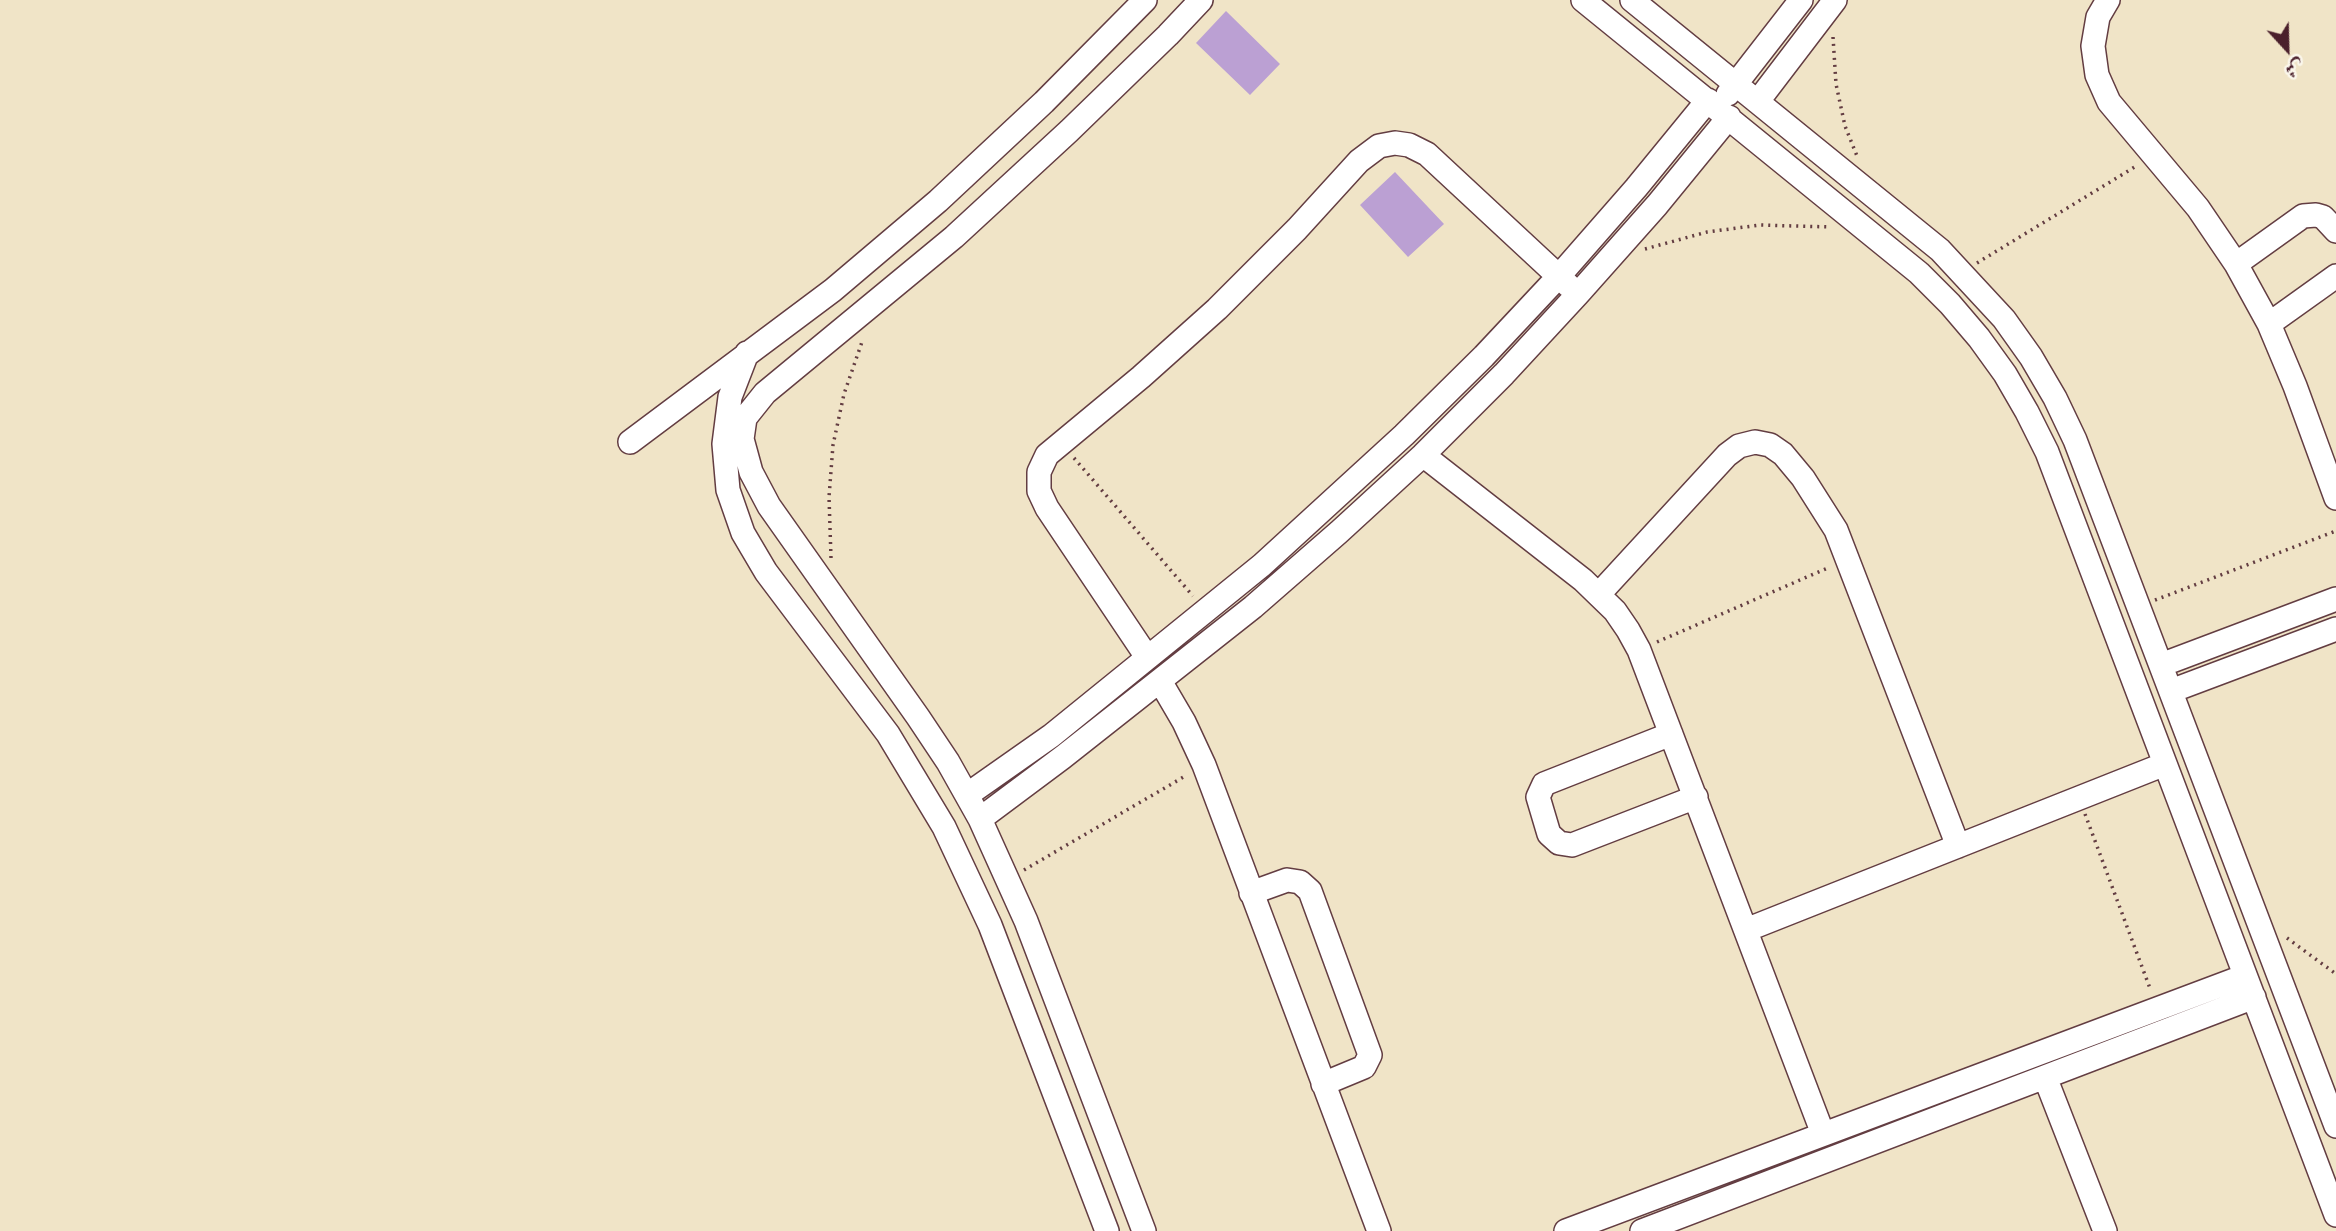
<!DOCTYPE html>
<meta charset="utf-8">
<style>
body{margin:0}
#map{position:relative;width:2336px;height:1231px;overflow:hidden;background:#f0e4c7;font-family:"EB Garamond",Amiri,serif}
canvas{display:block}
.north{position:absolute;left:2252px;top:14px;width:70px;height:70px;-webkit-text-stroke:5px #fbf7ec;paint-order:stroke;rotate:158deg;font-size:19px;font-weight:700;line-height:28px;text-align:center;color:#4a1f2b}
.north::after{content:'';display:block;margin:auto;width:24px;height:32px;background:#4a1f2b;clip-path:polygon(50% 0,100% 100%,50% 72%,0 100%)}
</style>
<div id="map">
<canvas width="2336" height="1231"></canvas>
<div class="north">ش</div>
</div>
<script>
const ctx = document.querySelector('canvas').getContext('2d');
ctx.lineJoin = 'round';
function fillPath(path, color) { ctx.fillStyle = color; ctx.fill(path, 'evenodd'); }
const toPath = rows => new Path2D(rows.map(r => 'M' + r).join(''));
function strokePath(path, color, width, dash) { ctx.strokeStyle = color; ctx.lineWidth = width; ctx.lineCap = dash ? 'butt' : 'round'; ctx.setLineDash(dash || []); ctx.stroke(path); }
const building = toPath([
 [1226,11,1280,64,1250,95,1196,43],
 [1395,172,1444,224,1408,257,1360,205]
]);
const path = toPath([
 [1833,37,1836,84,1845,126,1857,156],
 [1645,249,1707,232,1760,225,1831,227],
 [1977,263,2138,165],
 [1074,458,1193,596],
 [831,558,829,497,833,445,844,394,863,339],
 [2155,600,2336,531],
 [1657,642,1830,567],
 [2085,814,2151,991],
 [1024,870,1187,775],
 [2287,938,2336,974]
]);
const minor = toPath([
 [1583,0,1919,273,1950,304,1979,338,2005,374,2027,412,2047,452,2336,1215],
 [1632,0,1940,250,2004,319,2031,357,2055,398,2075,440,2336,1126],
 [2108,0,2098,17,2093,46,2097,75,2109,102,2198,208,2236,264,2269,324,2295,386,2336,498],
 [1728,94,1801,0],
 [1758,101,1835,0],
 [2236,264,2303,216,2316,215,2323,217,2336,231],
 [2269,324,2336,276],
 [747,353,730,397,724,444,728,490,743,533,766,572,888,734,944,827,990,925,1107,1231],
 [630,442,833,290,938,201,1044,102,1145,0],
 [1423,455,1583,580,1615,611,1628,630,1639,650,1823,1134],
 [1599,594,1727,455,1739,446,1755,442,1770,445,1783,454,1803,478,1836,530,1958,846],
 [1147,657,1047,508,1039,491,1039,472,1047,455,1141,377,1217,309,1297,229,1359,161,1379,146,1395,143,1409,145,1427,154,1569,286],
 [2161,665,2336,599],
 [1160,681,1184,722,1204,765,1379,1231],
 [2171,691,2336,629],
 [1671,734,1544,784,1538,797,1549,834,1559,843,1572,845,1696,797],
 [967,795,1051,736,1262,565,1404,435,1484,356,1559,276,1636,188,1708,100],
 [980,819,1063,757,1253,607,1339,532,1423,455,1504,374,1578,294,1657,205,1729,117],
 [1251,893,1287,880,1300,882,1310,891,1370,1055,1364,1067,1323,1084],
 [1746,930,2165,764],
 [2045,1077,2105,1231],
 [1144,1231,1026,921,980,819,948,762,918,717,769,506,751,472,742,439,745,418,765,393,954,237,1069,131,1168,35,1201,0],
 [1566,1231,2245,976],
 [1642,1231,2254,997]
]);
fillPath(building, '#bba0d3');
strokePath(minor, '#633d42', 26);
strokePath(path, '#633d42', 3.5, [2, 5]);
strokePath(minor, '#fff', 23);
</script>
